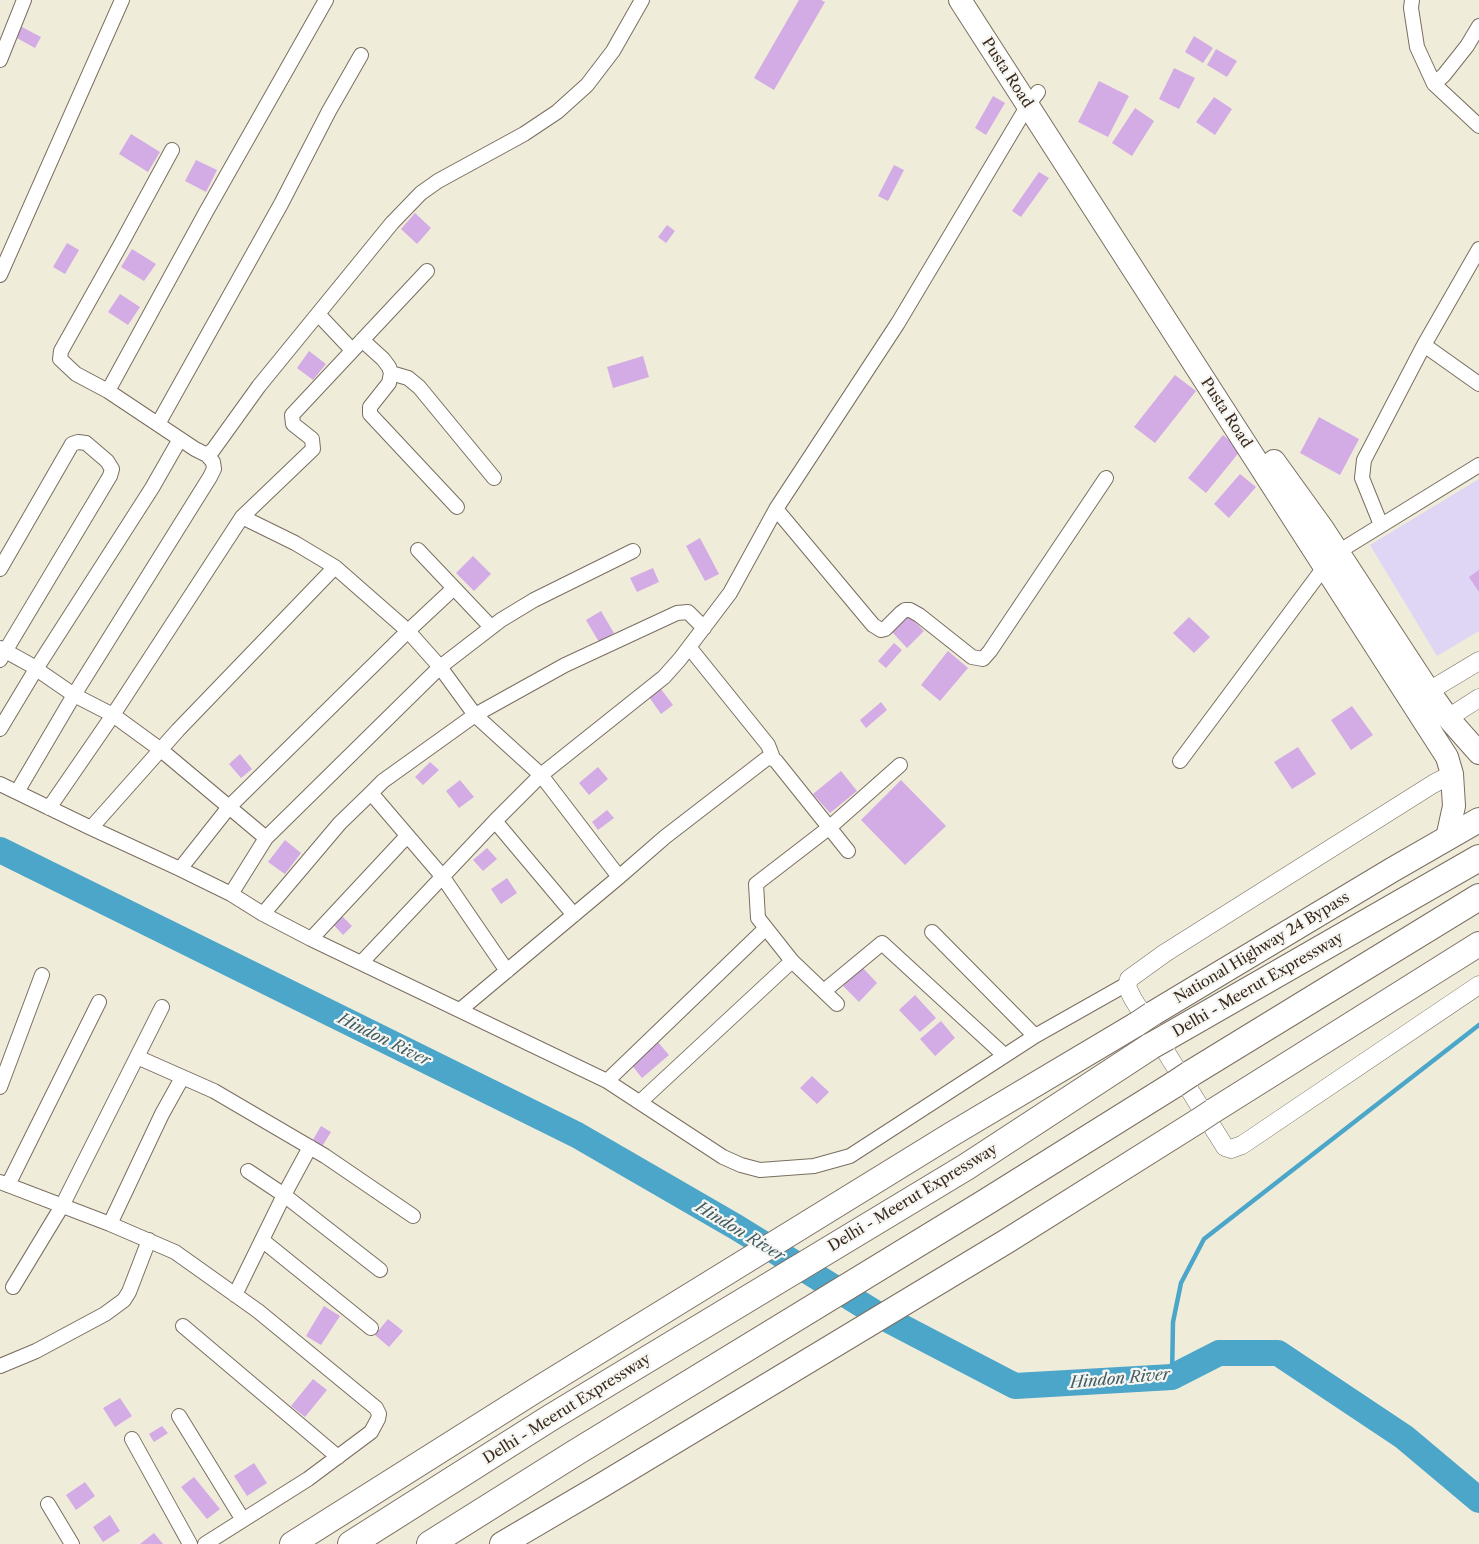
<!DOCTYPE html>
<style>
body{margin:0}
canvas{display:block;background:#f0ecda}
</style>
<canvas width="1479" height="1544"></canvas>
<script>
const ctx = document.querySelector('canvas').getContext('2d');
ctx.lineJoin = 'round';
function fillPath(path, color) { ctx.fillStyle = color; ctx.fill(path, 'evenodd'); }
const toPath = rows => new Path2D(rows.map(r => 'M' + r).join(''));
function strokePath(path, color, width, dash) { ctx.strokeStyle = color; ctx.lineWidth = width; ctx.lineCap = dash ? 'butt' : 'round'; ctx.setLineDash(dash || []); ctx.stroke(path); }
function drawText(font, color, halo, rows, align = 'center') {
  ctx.font = font + ' "Libre Caslon Text",serif'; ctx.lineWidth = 4.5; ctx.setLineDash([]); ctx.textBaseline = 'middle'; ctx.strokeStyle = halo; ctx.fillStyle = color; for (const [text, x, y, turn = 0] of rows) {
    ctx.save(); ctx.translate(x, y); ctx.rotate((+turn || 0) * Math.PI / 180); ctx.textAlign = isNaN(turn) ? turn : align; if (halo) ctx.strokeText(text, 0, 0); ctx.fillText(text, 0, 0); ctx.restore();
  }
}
const built = toPath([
 [1479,479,1479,631,1437,656,1370,545]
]);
const stream = toPath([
 [1172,1377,1173,1322,1181,1283,1204,1239,1479,1025]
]);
const river = toPath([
 [0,850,577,1135,736,1227,877,1314,1015,1386,1172,1377,1219,1353,1278,1353,1404,1437,1479,1500]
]);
const building = toPath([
 [799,0,821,0,825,2,774,90,754,78],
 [20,26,41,37,35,48,15,37],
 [1194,36,1213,48,1203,63,1185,52],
 [1216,49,1237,61,1227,77,1207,65],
 [1174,68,1195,78,1179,109,1159,99],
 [1099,81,1129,96,1108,137,1078,122],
 [993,96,1005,103,986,135,975,128],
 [1214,97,1232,109,1215,135,1196,122],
 [1135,108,1154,121,1132,156,1112,143],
 [131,134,160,152,148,172,119,154],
 [196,160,217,170,206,192,185,181],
 [894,165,904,170,888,201,878,196],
 [1039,172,1049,178,1021,217,1012,211],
 [415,213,431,228,417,244,401,229],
 [667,225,675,231,666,243,658,237],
 [67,243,79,250,65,274,53,267],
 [132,249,156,264,144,281,121,267],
 [120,294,140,307,128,325,108,312],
 [309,351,326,364,313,380,297,368],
 [643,356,649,377,613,388,607,367],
 [1175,375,1196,391,1155,443,1134,427],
 [1319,417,1359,439,1340,475,1300,453],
 [1223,435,1241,450,1206,493,1188,478],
 [1240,474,1256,487,1229,518,1214,504],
 [700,538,719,574,705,581,686,546],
 [473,556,491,574,474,591,456,573],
 [653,568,659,582,637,592,630,578],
 [1479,570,1479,592,1469,577],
 [601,611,614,633,599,642,586,620],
 [909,616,924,631,907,648,892,632],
 [1189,617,1210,637,1194,653,1173,633],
 [894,643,902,650,886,668,878,661],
 [948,651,968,668,940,701,921,685],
 [661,689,673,705,661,714,649,697],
 [881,702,887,710,866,728,860,720],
 [1352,706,1373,735,1351,750,1331,720],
 [1298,747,1316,774,1292,789,1274,762],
 [240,754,252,769,241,778,229,764],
 [430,762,439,770,423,785,415,777],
 [598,767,608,779,589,795,579,783],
 [841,771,857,791,830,813,813,794],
 [460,780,474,797,459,808,446,791],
 [901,780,946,826,905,865,861,820],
 [607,810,614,818,598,830,592,822],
 [285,840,301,853,285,874,268,862],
 [487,848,497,859,483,871,473,860],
 [507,878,517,893,501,904,491,889],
 [339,913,352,926,343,935,331,922],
 [862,967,877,983,859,1002,843,986],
 [915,995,936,1018,920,1032,899,1010],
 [941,1021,955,1038,935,1056,920,1039],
 [657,1041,669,1055,642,1078,630,1063],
 [812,1076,829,1092,817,1104,800,1088],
 [321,1126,331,1132,321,1148,311,1143],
 [324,1306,340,1316,321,1345,306,1336],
 [388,1319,403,1331,389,1347,375,1335],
 [313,1379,327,1390,305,1417,291,1406],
 [120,1398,132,1416,115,1427,103,1408],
 [162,1426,168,1433,154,1442,149,1434],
 [254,1463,267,1483,247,1496,234,1476],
 [194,1477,220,1509,207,1519,181,1487],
 [85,1482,95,1496,76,1510,66,1495],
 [110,1515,120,1531,103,1542,93,1527],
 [154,1533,163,1544,140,1544]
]);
const minor = toPath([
 [1412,0,1411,8,1417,47,1434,84,1479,126],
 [0,60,24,0],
 [1434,84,1444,75,1467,46,1479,26],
 [172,150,121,244,61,351,60,359,76,374,108,391,195,449,207,455,213,450,259,386,392,223,421,193,438,181,524,134,557,112,587,85,613,51,642,0],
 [0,275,122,0],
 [318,314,352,350],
 [362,340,383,359,389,367,391,373,389,383,370,407,370,414,457,507],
 [1424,345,1479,384],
 [391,373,408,378,419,387,494,478],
 [108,391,206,212,326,0],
 [158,424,281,204,329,111,361,55],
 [776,509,873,625,881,630,885,629,901,613,905,610,910,610,919,615,972,657,983,659,990,651,1106,478],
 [242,517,295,543,335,567,408,631,440,667,475,715,541,775,619,877],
 [1381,525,1362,478,1364,460,1424,345,1479,249],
 [418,550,491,627],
 [1338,552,1479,465],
 [0,569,72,444,78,442,86,443,107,461,112,469,110,476,0,660],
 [689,647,768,745,773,758],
 [0,648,29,664,74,695,113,715,161,750,266,838],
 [0,729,36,669,152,488,180,439],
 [1180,761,1325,566],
 [0,784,91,828,180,869,231,894,263,914,311,939,607,1081,723,1157,741,1165,760,1170,814,1166,850,1156,1035,1036,1127,984],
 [17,792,74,695,210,477,214,469,213,462,207,455],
 [371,793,442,876,507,971],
 [49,808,113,715,242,517,313,449,312,439,293,424,292,415,427,271],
 [495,821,574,915],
 [91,828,178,730,335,567],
 [180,869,229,807,408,631,454,588],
 [231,894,266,838,440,667,501,620,534,600,633,551],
 [263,914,340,823,371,793,383,781,475,715,565,665,677,613,688,612,704,628],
 [932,932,1035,1036],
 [311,939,407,836],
 [792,961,758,918,756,884,830,827,900,765],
 [361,963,495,821,541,775,664,677,680,659,730,593,776,509,898,323,1028,105,1038,92],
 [824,991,882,943,1004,1055],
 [460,1010,619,877,665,837,766,759,771,758,776,761,848,851],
 [137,1057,214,1091,325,1156,413,1216],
 [607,1081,766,928],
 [0,1087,42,975],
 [640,1102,792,961,837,1004],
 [248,1171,284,1195,380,1270],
 [0,1182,110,1224,175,1252,258,1311,376,1408,379,1414,378,1419,371,1432,308,1479,205,1544],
 [8,1185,99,1002],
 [110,1224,162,1114,182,1078],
 [262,1240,371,1328],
 [13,1287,62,1206,162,1007],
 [235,1295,284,1195,310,1147],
 [183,1326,338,1457],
 [0,1366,36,1351,105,1314,124,1300,129,1292,149,1240],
 [179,1416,243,1520],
 [132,1439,190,1544],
 [48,1504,72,1544]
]);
const tertiary = toPath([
 [1429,691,1479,661],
 [1448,718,1479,698],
 [1452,774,1433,784,1165,953,1129,979,1127,987,1133,999,1225,1147,1231,1149,1242,1145,1479,985]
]);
const primary = toPath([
 [960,0,1447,757,1452,774,1454,806,1447,838],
 [1274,461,1323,529,1429,691,1448,718,1479,753]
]);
const trunk = toPath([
 [1152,1014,1392,870,1479,820],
 [1213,1111,1479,944],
 [292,1544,533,1392,952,1134,1137,1024],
 [502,1544,599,1487,1007,1241,1198,1121]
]);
const motorway = toPath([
 [1167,1037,1479,858],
 [1190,1074,1479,897],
 [351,1544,550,1418,966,1167,1151,1046],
 [430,1544,575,1453,986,1202,1175,1084]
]);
const trunkBridge = toPath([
 [1137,1024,1152,1014],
 [1198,1121,1213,1111]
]);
const motorwayBridge = toPath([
 [1151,1046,1167,1037],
 [1175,1084,1190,1074]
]);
const streetNames = [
 ["Pusta Road",1007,73,57],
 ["Pusta Road",1226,413,57],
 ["National Highway 24 Bypass",1262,948,-31],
 ["Delhi - Meerut Expressway",1258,985,-30],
 ["Delhi - Meerut Expressway",913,1198,-31],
 ["Delhi - Meerut Expressway",567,1409,-32]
];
const waterNames = [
 ["Hindon River",384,1040,26],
 ["Hindon River",740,1232,31],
 ["Hindon River",1120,1379,-5]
];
fillPath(built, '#dfd5f5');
strokePath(stream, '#4ba6c9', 4.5);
strokePath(river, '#4ba6c9', 26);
fillPath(building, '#d3abe5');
strokePath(minor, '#7a6e60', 16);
strokePath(tertiary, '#7a6e60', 19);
strokePath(primary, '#7a6e60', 24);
strokePath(trunk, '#7a6e60', 26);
strokePath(motorway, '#7a6e60', 28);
strokePath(minor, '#fff', 14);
strokePath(tertiary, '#fff', 18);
strokePath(primary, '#fff', 22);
strokePath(trunk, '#fff', 24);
strokePath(motorway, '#fff', 26);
strokePath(trunkBridge, '#7a6e60', 26, []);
strokePath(motorwayBridge, '#7a6e60', 28, []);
strokePath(trunkBridge, '#fff', 24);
strokePath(motorwayBridge, '#fff', 26);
drawText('15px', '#3b2a1e', '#f6f6f2', streetNames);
drawText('italic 16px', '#415c62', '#f6f6f2', waterNames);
</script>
